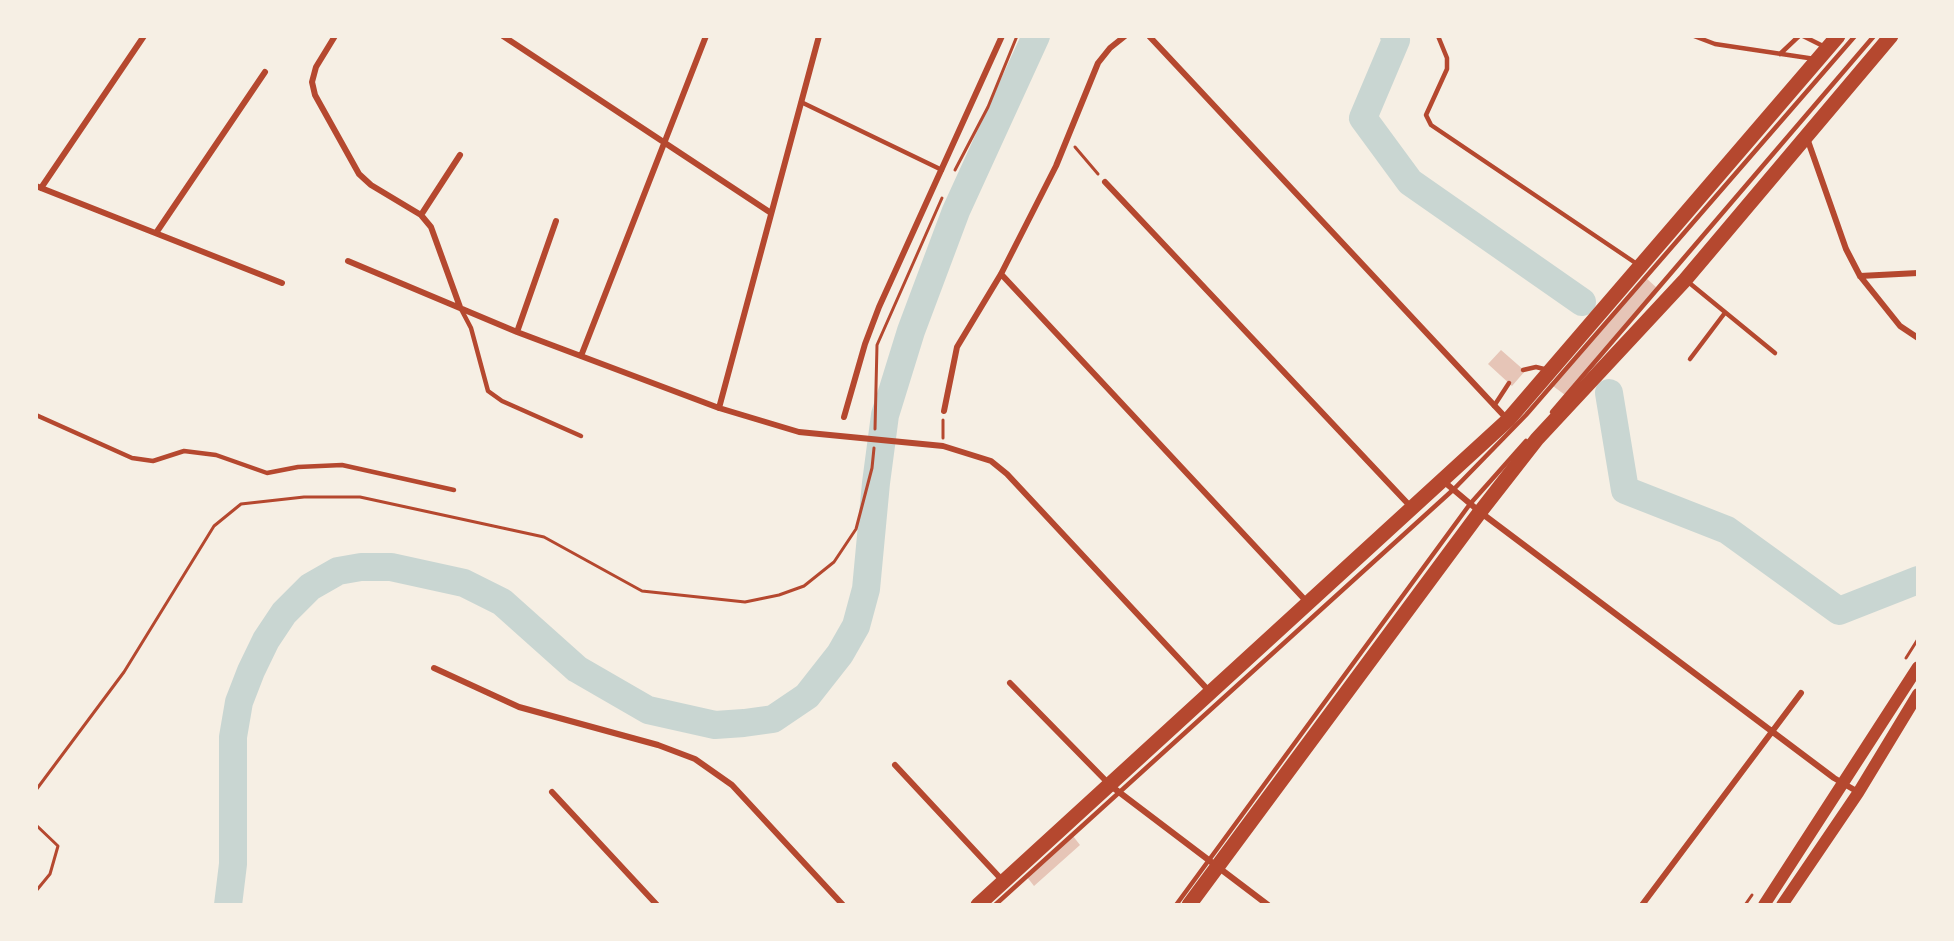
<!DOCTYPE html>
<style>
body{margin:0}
#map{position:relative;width:1954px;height:941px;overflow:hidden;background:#f6efe4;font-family:"Playfair Display",serif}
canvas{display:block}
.frame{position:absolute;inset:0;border:38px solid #f6efe4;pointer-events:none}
</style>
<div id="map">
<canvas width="1954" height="941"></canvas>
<div class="frame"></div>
</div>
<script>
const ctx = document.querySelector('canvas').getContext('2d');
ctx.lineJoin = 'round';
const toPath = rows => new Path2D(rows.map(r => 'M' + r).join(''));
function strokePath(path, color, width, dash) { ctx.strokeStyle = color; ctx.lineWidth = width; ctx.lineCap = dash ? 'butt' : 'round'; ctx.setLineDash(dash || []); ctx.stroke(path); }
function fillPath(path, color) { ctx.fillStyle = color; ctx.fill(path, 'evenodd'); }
const river = toPath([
 [1394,36,1396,40,1363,118,1410,182,1582,302],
 [1609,393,1625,490,1727,530,1839,611,1918,580],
 [228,905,233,864,233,737,239,702,251,671,266,640,284,613,310,587,338,571,361,567,391,567,464,583,502,602,577,669,648,710,715,725,744,723,773,719,807,696,840,654,856,626,866,589,876,483,885,415,911,331,956,211,1036,36]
]);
const building = toPath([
 [1646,278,1657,288,1565,395,1553,386],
 [1501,350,1525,371,1512,386,1488,364],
 [1073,836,1080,845,1034,886,1027,877]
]);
const path = toPath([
 [1075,147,1098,174],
 [955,170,988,107,1017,36],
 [875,429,877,345,942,198],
 [943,438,943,420],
 [1906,658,1918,639],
 [36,790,124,672,214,526,241,504,304,497,360,497,544,537,642,591,745,602,779,595,804,586,834,562,856,529,872,468,874,448],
 [36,825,58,846,50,874,36,891],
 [1745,905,1752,895]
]);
const service = toPath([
 [1438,36,1447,58,1447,69,1426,115,1431,125,1637,264],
 [1694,36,1715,44,1815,59],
 [1803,36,1825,47],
 [1780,54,1799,36],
 [801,102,942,170],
 [1687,281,1775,353],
 [461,309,471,328,488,391,502,401,581,436],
 [1690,359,1724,314],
 [1523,370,1536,367,1548,370],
 [1494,406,1509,383],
 [1552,412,1874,36],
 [36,415,132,458,153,461,184,451,216,455,267,473,298,467,342,465,454,490],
 [995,905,1454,489,1526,415,1855,36],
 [1176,905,1470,504,1526,441]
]);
const minor = toPath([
 [335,36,316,67,312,82,315,95,359,174,371,185,421,215,431,227,460,307],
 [503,36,771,213],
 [1149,36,1507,419],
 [1807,138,1846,249,1860,276,1900,326,1918,338],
 [1105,182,1411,507],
 [36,186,282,283],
 [41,188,144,36],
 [421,215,460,155],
 [156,233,265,72],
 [348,261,517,332,719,408,799,432,943,446,991,461,1007,474,1210,692],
 [1001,274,1307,602],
 [1860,276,1918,273],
 [517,332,556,221],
 [581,356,706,36],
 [719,408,819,36],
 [944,411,957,347,1001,274,1056,166,1098,63,1110,48,1125,36],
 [844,417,865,344,879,307,1002,36],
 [1442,480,1480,512,1834,778,1858,792],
 [434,668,519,707,658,745,695,759,732,785,843,905],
 [1010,683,1111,786,1268,905],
 [895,765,1003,881],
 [552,792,657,905],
 [1642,905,1801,693]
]);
const secondary = toPath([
 [1764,905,1918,667],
 [1782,905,1858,793,1918,694]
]);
const primary = toPath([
 [978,905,1508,420,1838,36],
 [1189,905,1480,512,1537,439,1685,280,1891,36]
]);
strokePath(river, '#c9d6d2', 28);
fillPath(building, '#e6c5b7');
strokePath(path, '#b5482f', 3);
strokePath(service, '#b5482f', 4.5);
strokePath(minor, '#b5482f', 6);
strokePath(secondary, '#b5482f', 12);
strokePath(primary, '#b5482f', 15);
</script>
